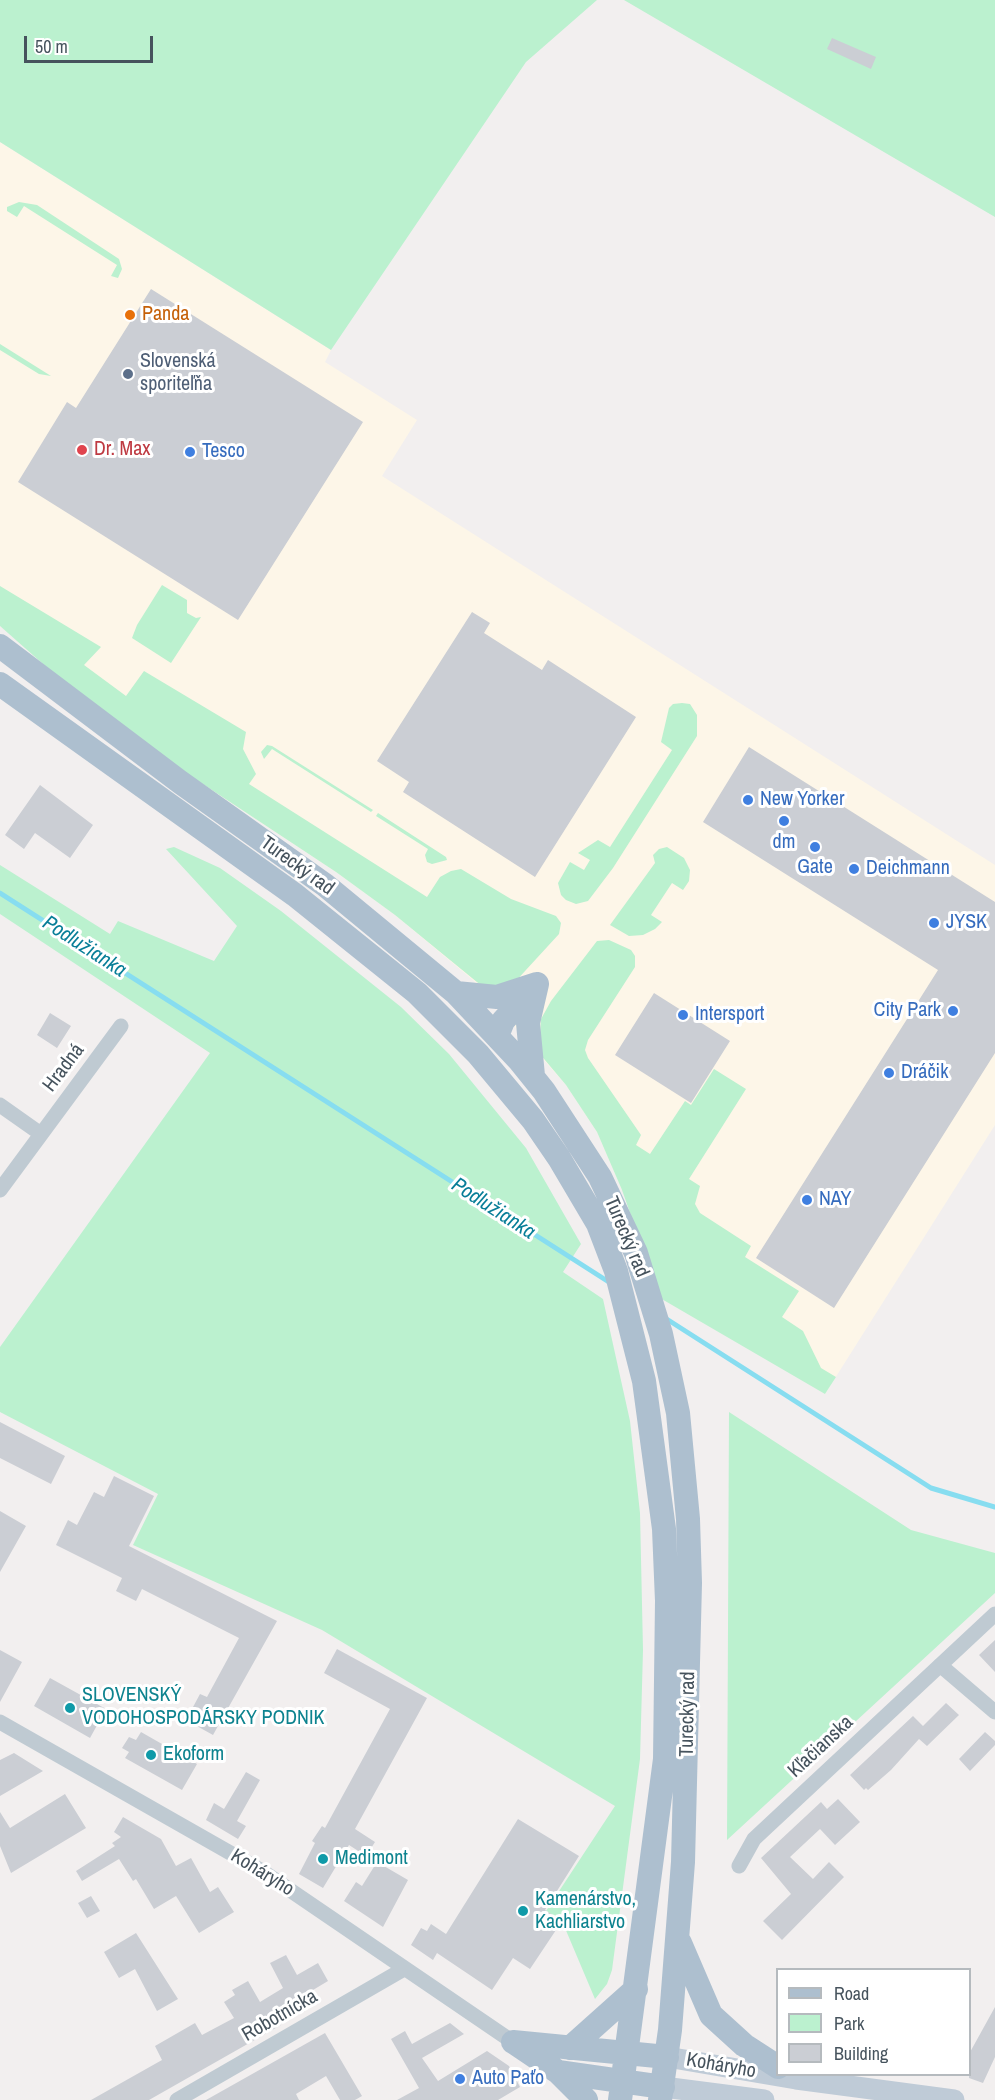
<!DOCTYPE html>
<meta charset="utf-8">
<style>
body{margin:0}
#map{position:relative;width:995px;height:2100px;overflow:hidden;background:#f2efef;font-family:"Archivo Narrow",sans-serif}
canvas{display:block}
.legend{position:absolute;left:776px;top:1968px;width:195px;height:108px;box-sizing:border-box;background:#fff;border:2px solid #b5babe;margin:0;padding:8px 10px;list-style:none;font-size:18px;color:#46535d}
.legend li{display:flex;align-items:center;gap:12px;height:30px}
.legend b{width:30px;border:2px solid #b5babe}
.scale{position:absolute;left:24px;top:36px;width:129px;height:27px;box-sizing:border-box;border:3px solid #46535d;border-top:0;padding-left:8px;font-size:18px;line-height:21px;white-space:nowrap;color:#46535d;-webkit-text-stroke:4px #fff;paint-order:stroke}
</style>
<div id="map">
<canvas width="995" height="2100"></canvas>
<ul class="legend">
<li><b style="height:8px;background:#adbfcf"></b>Road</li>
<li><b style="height:16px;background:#bbf1cf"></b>Park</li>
<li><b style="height:16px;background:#cbced4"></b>Building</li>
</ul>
<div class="scale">50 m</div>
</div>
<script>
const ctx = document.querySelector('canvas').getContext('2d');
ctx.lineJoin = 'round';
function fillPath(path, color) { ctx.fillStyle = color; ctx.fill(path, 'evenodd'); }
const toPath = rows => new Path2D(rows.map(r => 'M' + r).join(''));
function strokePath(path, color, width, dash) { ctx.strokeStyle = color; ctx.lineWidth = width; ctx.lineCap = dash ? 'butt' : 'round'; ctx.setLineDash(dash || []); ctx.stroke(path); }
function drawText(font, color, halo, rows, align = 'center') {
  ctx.font = font + ' "Archivo Narrow",sans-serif'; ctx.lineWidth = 6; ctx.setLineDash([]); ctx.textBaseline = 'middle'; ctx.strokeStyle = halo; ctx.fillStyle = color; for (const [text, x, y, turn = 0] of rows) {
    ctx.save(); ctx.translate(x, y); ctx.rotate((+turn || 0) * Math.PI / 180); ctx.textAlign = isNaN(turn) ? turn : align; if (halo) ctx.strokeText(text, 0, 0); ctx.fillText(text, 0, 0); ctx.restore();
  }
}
const commercial = toPath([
 [0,142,331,350,325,362,417,420,382,476,995,865,995,1125,825,1394,622,1190,597,1132,566,1085,473,980,395,915,336,872,174,765,0,626]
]);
const green = toPath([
 [0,0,597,0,526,62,331,350,0,142],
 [624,0,995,0,995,217],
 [19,202,37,205,119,259,122,269,118,278,111,276,117,265,24,206,17,217,7,211,7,207],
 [0,344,51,376,39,374,0,350],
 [162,585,187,600,187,613,196,618,201,617,171,663,132,638,137,625],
 [0,586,101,647,84,665,126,696,144,671,246,732,243,749,256,774,249,784,427,897,440,877,451,871,461,869,511,899,556,916,561,923,559,934,514,983,483,987,395,915,336,872,174,765,51,671,0,626],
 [682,703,690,704,697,715,697,736,613,868,588,901,576,904,566,900,561,895,558,883,570,862,584,870,590,860,578,853,598,840,610,847,672,750,661,742,669,708,673,704],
 [267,745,272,746,373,810,371,812,272,749,264,759,261,752],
 [378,813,446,857,447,860,432,864,427,862,425,855,428,849,376,816],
 [174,847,220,868,281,911,401,1007,449,1054,526,1148,581,1244,563,1272,603,1299,630,1421,640,1513,643,1650,640,1759,612,1970,607,1984,595,1999,562,1921,546,1911,615,1806,322,1630,133,1545,158,1494,0,1412,0,1347,210,1053,0,914,0,865,110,934,118,921,214,961,237,926,166,849],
 [667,847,684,858,690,870,689,881,683,890,672,883,651,915,662,922,655,929,643,935,629,936,610,925,655,863,653,855,659,849],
 [609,940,631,950,635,956,635,967,588,1040,585,1050,588,1058,641,1135,636,1145,650,1154,685,1101,691,1105,714,1069,746,1089,689,1179,700,1186,695,1204,700,1213,751,1246,745,1257,799,1291,782,1317,803,1331,821,1368,836,1377,825,1394,660,1298,622,1190,597,1132,566,1085,539,1053,541,1019,551,1001,597,941],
 [729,1412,911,1530,995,1553,995,1593,727,1840]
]);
const stream = toPath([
 [0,893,612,1284],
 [665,1318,931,1488,995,1507]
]);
const building = toPath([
 [832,38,876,57,871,69,827,49],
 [151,289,363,422,238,620,18,482,67,402,76,408],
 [472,612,490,623,484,633,542,670,548,660,636,717,535,877,403,792,409,782,377,761],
 [749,747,995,902,995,1053,834,1308,756,1258,938,970,703,822],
 [40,785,93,825,70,858,35,833,24,849,5,835],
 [654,993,730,1041,691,1103,615,1055],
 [50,1013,71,1026,57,1048,37,1035],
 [0,1422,65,1456,51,1484,0,1458],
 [114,1476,154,1496,129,1546,277,1621,213,1735,186,1720,200,1694,207,1697,239,1638,142,1589,136,1601,116,1591,122,1578,56,1545,68,1520,77,1525,94,1492,104,1497],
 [0,1511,26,1526,0,1572],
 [995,1640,995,1672,979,1655],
 [337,1649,427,1698,355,1829,375,1842,366,1856,349,1845,323,1888,299,1874,315,1843,312,1841,322,1826,325,1828,390,1709,324,1673],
 [0,1650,22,1662,0,1702],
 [50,1678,106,1709,90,1738,34,1706],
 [946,1703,959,1715,927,1746,919,1739,891,1770,868,1790,866,1788,864,1790,850,1775,913,1716,923,1726],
 [141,1732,197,1764,182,1790,125,1758,129,1752,122,1748,129,1737,136,1740],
 [985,1732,995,1741,995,1745,970,1771,959,1759],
 [14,1753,43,1771,0,1796,0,1760],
 [246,1772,260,1780,237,1821,246,1826,238,1839,206,1820,214,1803,224,1809],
 [65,1794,86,1828,11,1873,0,1846,0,1812,10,1828],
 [838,1799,860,1822,835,1845,820,1829,790,1857,813,1879,829,1862,844,1877,782,1940,763,1921,791,1894,761,1858,821,1802,827,1809],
 [123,1817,161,1839,176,1866,191,1858,210,1892,218,1887,234,1912,199,1933,176,1896,154,1909,136,1879,133,1881,119,1859,82,1881,76,1871,115,1846,112,1843,121,1837,114,1832],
 [518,1819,579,1856,545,1910,562,1921,530,1969,513,1958,492,1990,437,1953,433,1960,411,1945,421,1928,427,1931,431,1924,446,1934],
 [377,1862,408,1880,383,1927,344,1901,356,1882,362,1886],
 [91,1896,100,1911,87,1918,78,1903],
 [136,1933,178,1999,157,2011,135,1969,119,1978,104,1952],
 [286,1955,297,1975,318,1963,328,1981,313,1990,316,1994,276,2016,281,2025,149,2100,91,2100,162,2060,155,2046,195,2023,202,2035,234,2018,224,2002,235,1995,232,1990,248,1981,260,2002,283,1988,270,1963],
 [995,2007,995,2057,983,2083,969,2078,969,2054],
 [450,2023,464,2034,422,2058,438,2081,487,2051,509,2066,520,2087,498,2100,397,2100,419,2088,391,2039,405,2031,412,2044],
 [325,2033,362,2096,355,2100,340,2100,326,2076,296,2094,299,2100,206,2100]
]);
const minor = toPath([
 [0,1105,41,1134],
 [0,1190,121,1026],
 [940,1665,995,1712],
 [0,1722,262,1871,513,2042],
 [739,1866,754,1839,995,1614],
 [177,2100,404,1969]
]);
const secondary = toPath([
 [667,2057,796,2079,954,2100],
 [663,2087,764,2100]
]);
const primary = toPath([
 [0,646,180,782,325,885,456,993,519,1060,544,1091,600,1177,636,1253,661,1334,678,1413,688,1519,690,1583,683,1862,670,2030,660,2100],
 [0,684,295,895,417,993,478,1054,533,1120,559,1158,598,1224,616,1271,644,1381,664,1529,667,1601,665,1759,620,2100],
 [456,993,497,997,537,984],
 [497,1036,503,1021,535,986],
 [533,1076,528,1023,537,984],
 [680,1943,711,2015,744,2045,778,2067],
 [513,2042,667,2057],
 [515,2043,558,2072,586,2100],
 [570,2048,636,1989],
 [558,2072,663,2087]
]);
const markers = [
 [130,315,6,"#e8710a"],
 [128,374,6,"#5c6f8a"],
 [82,450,6,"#e0444e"],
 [190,452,6,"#3f7fe0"],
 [748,800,6,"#3f7fe0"],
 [784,821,6,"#3f7fe0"],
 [815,847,6,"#3f7fe0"],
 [854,869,6,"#3f7fe0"],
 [934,923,6,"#3f7fe0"],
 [953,1011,6,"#3f7fe0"],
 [683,1015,6,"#3f7fe0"],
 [889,1073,6,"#3f7fe0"],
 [807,1200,6,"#3f7fe0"],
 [70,1708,6,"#0f9aa8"],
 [151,1755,6,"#0f9aa8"],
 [323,1859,6,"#0f9aa8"],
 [523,1911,6,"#0f9aa8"],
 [460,2079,6,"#3f7fe0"]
];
const foodNames = [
 ["Panda",142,315]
];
const serviceNames = [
 ["Slovenská",140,362],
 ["sporiteľňa",140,385]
];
const healthNames = [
 ["Dr. Max",94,450]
];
const shopNames = [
 ["Tesco",202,452],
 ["New Yorker",760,800],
 ["dm",784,843,"center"],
 ["Gate",815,868,"center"],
 ["Deichmann",866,869],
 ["JYSK",946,923],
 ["City Park",941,1011,"right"],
 ["Intersport",695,1015],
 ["Dráčik",901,1073],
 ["NAY",819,1200],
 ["Auto Paťo",472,2079]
];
const streetNames = [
 ["Turecký rad",297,866,36],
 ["Hradná",64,1068,-53],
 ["Turecký rad",626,1237,67],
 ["Turecký rad",688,1714,-89],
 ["Kľačianska",821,1747,-43],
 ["Koháryho",262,1873,32],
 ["Robotnícka",280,2016,-30],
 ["Koháryho",721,2066,10]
];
const cultureNames = [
 ["SLOVENSKÝ",82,1696],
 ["VODOHOSPODÁRSKY PODNIK",82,1719],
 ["Ekoform",163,1755],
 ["Medimont",335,1859],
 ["Kamenárstvo,",535,1900],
 ["Kachliarstvo",535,1923]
];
const waterNames = [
 ["Podlužianka",84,947,33],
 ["Podlužianka",493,1209,33]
];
fillPath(commercial, '#fdf6e8');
fillPath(green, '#bbf1cf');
strokePath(stream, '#87ddf0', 5);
fillPath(building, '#cbced4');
strokePath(minor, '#bfcad2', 15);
strokePath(secondary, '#bfcbd7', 21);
strokePath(primary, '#adbfcf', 24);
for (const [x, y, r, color] of markers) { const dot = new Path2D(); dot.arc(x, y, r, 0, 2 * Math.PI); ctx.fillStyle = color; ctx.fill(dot); strokePath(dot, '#fff', 2); }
drawText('20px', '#c56008', '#fff', foodNames, 'left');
drawText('20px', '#4e5e75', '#fff', serviceNames, 'left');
drawText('20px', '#be3a42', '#fff', healthNames, 'left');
drawText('20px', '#366cbe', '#fff', shopNames, 'left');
drawText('20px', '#46535d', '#fff', streetNames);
drawText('20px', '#0d838f', '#fff', cultureNames, 'left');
drawText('italic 21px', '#087e98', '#fff', waterNames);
</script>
